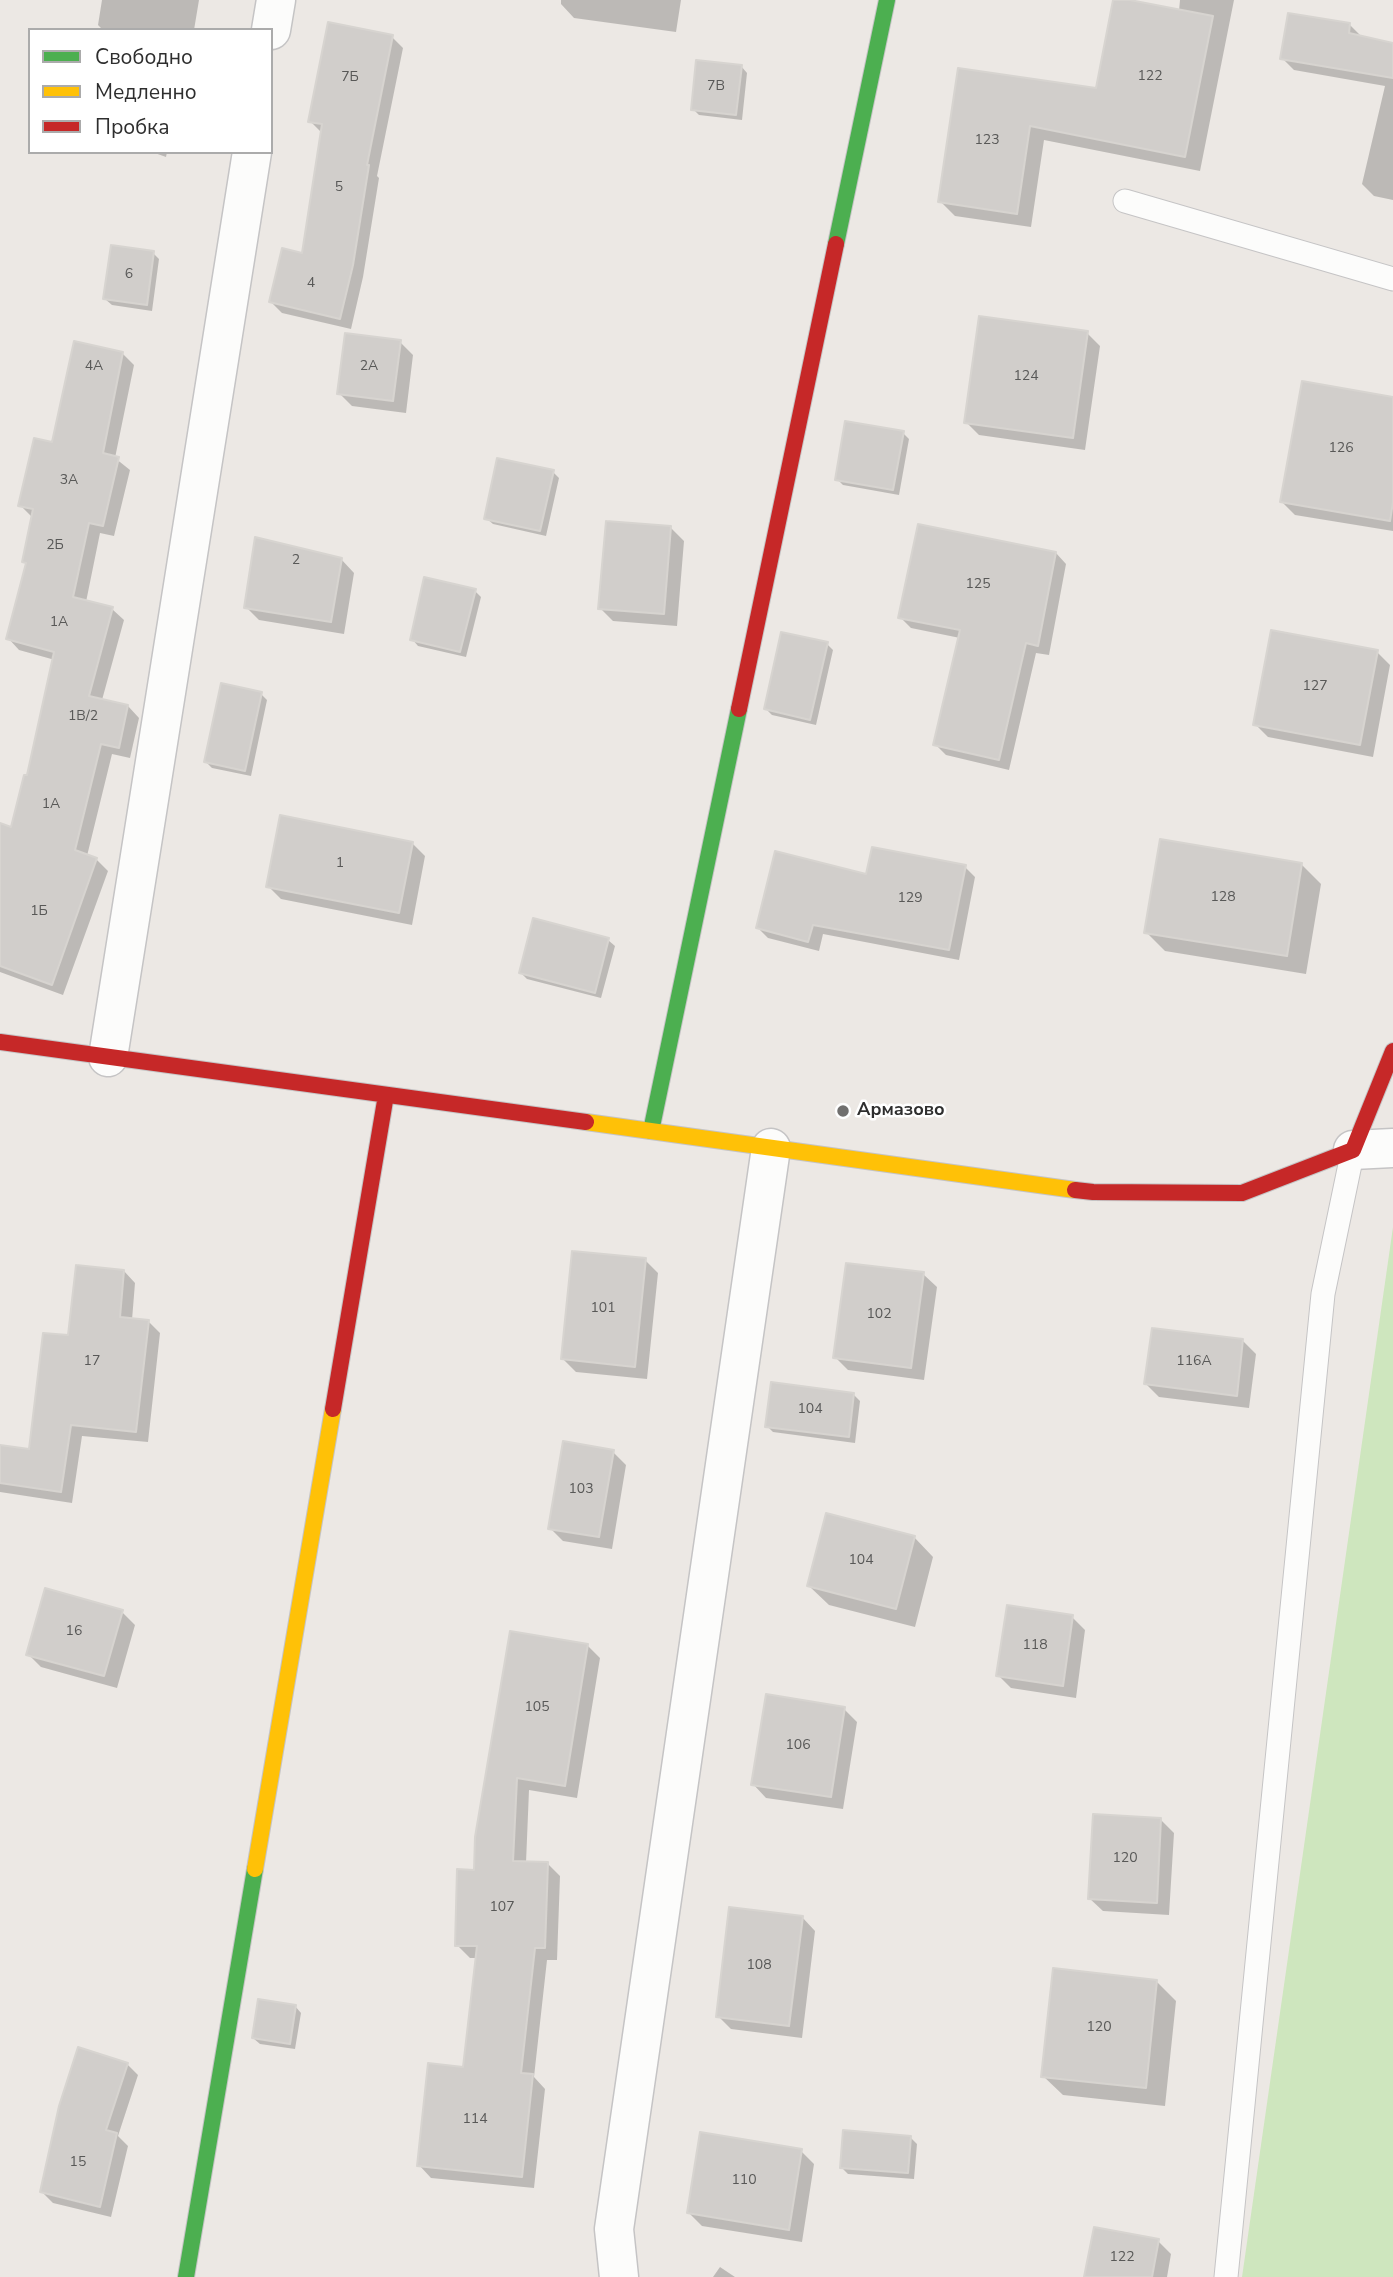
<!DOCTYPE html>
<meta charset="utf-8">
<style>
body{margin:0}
#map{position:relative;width:1393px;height:2277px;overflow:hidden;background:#ece8e4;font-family:"Nunito Sans",sans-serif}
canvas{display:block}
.legend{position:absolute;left:28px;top:28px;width:245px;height:126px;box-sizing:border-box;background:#fff;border:2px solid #ababab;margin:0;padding:9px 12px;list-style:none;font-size:21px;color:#2e2e2e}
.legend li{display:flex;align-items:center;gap:14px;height:35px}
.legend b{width:35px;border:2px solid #ababab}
</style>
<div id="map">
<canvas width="1393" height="2277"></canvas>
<ul class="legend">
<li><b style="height:9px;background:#4caf50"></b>Свободно</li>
<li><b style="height:9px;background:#ffc107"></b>Медленно</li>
<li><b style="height:9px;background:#c62828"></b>Пробка</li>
</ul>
</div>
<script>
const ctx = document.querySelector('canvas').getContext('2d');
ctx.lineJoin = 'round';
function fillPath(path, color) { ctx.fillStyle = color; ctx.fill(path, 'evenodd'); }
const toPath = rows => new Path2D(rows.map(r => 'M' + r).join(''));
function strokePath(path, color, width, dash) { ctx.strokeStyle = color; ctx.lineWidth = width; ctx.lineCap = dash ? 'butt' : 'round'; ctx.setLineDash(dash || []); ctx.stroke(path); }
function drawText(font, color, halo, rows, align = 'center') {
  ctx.font = font + ' "Nunito Sans",sans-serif'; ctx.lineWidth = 5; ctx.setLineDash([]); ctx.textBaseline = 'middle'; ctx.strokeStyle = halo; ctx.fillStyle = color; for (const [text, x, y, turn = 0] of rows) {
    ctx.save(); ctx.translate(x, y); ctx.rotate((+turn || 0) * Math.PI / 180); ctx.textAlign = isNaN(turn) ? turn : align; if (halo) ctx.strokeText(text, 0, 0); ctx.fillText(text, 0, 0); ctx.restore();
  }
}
const green = toPath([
 [1393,1227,1393,2277,1242,2277]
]);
const shadow = toPath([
 [102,0,199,0,194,30,103,30,98,25],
 [561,0,681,0,676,32,574,18,561,4],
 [1115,0,1179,11,1180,0,1234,0,1200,171,1044,140,1031,227,955,216,940,201,960,70,1097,90],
 [1350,25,1361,36,1393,45,1393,200,1374,196,1362,184,1385,86,1294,70,1282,58],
 [392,37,403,48,377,176,379,178,363,277,351,329,282,313,271,302,303,255,321,132,310,121],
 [741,66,747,73,742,120,699,115,693,109],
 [152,152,167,152,166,157],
 [153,253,159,259,152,311,112,305,105,299],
 [1087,333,1100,346,1085,450,979,435,966,422],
 [400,342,413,355,406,413,352,406,339,393],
 [122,353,134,365,115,458,130,470,114,536,100,533,86,602,112,609,124,620,102,700,128,706,139,718,130,758,112,754,87,856,96,859,108,871,63,995,0,972,0,849,12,829,28,778,55,660,19,650,8,638,28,565,24,562,32,517,20,505,54,444],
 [1393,398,1393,531,1295,515,1282,502],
 [903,433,909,439,899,495,843,485,837,479],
 [553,472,559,478,546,536,493,524,486,518],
 [671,528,684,541,677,626,613,621,600,608],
 [1056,553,1066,564,1049,655,1036,653,1009,770,946,755,935,744,960,638,911,628,900,617],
 [341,559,354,573,344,634,259,620,246,607],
 [475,591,481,597,466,657,418,646,412,639],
 [827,644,833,650,816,725,772,715,766,709],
 [1377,652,1390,665,1373,757,1268,737,1255,724],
 [261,694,267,700,251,776,212,768,206,762],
 [412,843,425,856,412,925,281,899,268,886],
 [1301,864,1321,884,1306,974,1165,951,1146,932],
 [965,867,975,877,959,960,823,934,819,951,768,938,757,927,868,876],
 [608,940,615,946,601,998,527,979,521,973],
 [645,1260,658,1273,647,1379,576,1372,563,1359],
 [124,1271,135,1283,132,1320,148,1321,160,1333,148,1442,82,1436,72,1503,0,1492,0,1447,31,1451,70,1337],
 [923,1274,937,1287,924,1380,848,1370,835,1357],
 [1243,1341,1256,1354,1249,1408,1159,1397,1146,1384],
 [853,1394,860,1401,855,1443,773,1432,767,1426],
 [613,1452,626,1465,612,1549,563,1541,550,1528],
 [914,1537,933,1557,915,1627,829,1605,809,1586],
 [122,1612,135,1625,117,1688,41,1667,28,1654],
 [1072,1617,1085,1630,1076,1698,1011,1688,998,1675],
 [588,1646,600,1658,577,1798,529,1790,526,1863,548,1864,560,1876,557,1960,547,1960,534,2077,545,2089,534,2188,431,2178,419,2165,465,2069,478,1958,470,1958,457,1945,475,1872,476,1838],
 [844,1709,857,1722,843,1809,766,1798,753,1784],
 [1161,1820,1174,1833,1169,1915,1103,1911,1089,1898],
 [802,1917,815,1931,802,2038,731,2029,718,2016],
 [1157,1982,1176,2001,1165,2106,1063,2095,1043,2076],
 [295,2006,301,2013,295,2049,260,2044,253,2038],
 [127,2064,138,2075,118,2136,128,2146,111,2217,53,2203,42,2192],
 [911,2138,917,2144,914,2179,848,2174,842,2168],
 [801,2151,814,2164,802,2242,702,2226,689,2213],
 [1158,2241,1171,2254,1167,2277,1086,2277],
 [720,2267,735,2277,713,2277]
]);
const building = toPath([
 [1113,0,1130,0,1213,16,1185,157,1030,126,1017,214,938,202,958,68,1096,88,1113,0],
 [1288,13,1350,23,1349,33,1393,43,1393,78,1280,59,1288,13],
 [328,22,393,35,367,165,369,165,353,265,340,319,269,302,282,248,302,253,322,124,308,122,328,22],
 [696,60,742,65,736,115,691,110,696,60],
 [111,245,154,251,147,305,103,299,111,245],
 [979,316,1088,331,1073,438,964,423,979,316],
 [345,333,401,340,393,401,337,394,345,333],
 [74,341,123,352,103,453,119,457,103,526,89,523,73,597,113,607,89,696,128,705,119,748,101,744,75,850,97,858,52,985,0,966,0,823,11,827,24,775,27,775,54,652,6,639,26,563,22,562,33,509,18,506,34,438,52,442,74,341],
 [1302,381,1393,397,1393,502,1390,521,1280,502,1302,381],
 [845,421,904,431,893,490,835,480,845,421],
 [497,458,554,470,540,531,484,519,497,458],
 [606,521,671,526,664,614,598,609,606,521],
 [918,524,1056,552,1038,646,1026,643,999,760,933,745,960,630,898,618,918,524],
 [255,537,342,558,331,622,244,608,255,537],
 [424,577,476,589,460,652,410,640,424,577],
 [1271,630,1378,650,1360,745,1253,725,1271,630],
 [781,632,828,642,810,720,764,709,781,632],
 [221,683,262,692,245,771,204,762,221,683],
 [280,815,413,842,399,913,266,887,280,815],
 [1160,839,1302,863,1287,956,1144,933,1160,839],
 [872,847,966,865,949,950,813,925,808,942,756,928,775,851,866,874,872,847],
 [533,918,609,938,595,993,519,973,533,918],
 [572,1251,646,1258,635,1367,561,1359,572,1251],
 [846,1263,924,1272,911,1368,833,1358,846,1263],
 [76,1265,124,1270,120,1317,149,1320,136,1432,71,1425,61,1492,0,1483,0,1445,29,1449,43,1333,68,1335,76,1265],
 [1152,1328,1243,1339,1237,1396,1144,1384,1152,1328],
 [771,1382,854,1393,849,1437,765,1427,771,1382],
 [563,1441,614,1450,599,1537,548,1529,563,1441],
 [826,1513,915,1536,896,1609,807,1586,826,1513],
 [45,1588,123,1610,104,1676,26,1655,45,1588],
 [1007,1605,1073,1615,1063,1686,996,1676,1007,1605],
 [510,1631,588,1644,565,1786,517,1778,513,1861,548,1862,545,1948,535,1948,521,2073,533,2074,522,2177,417,2166,428,2063,463,2067,477,1946,455,1946,457,1869,474,1870,475,1837,510,1631],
 [766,1694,845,1707,831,1797,751,1785,766,1694],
 [1093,1814,1161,1818,1157,1903,1088,1899,1093,1814],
 [729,1907,803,1916,789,2026,716,2017,729,1907],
 [1053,1968,1157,1980,1146,2088,1041,2077,1053,1968],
 [258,1999,296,2005,290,2044,252,2038,258,1999],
 [78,2047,128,2063,106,2130,117,2133,100,2207,40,2192,59,2106,78,2047],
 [843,2130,911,2136,908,2173,840,2168,843,2130],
 [700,2132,802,2149,789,2230,687,2213,700,2132],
 [1094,2227,1159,2239,1152,2277,1084,2277,1094,2227]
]);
const lane = toPath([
 [1125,201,1393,279],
 [1226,2277,1323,1294,1353,1150]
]);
const street = toPath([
 [271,30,276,0],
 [108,1057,252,152],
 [1353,1150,1393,1148],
 [619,2277,614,2229,771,1148]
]);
const fast = toPath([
 [836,244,887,0],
 [651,1131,739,709],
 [186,2277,255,1869]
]);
const slow = toPath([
 [586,1122,1075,1190],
 [255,1869,333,1409]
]);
const jam = toPath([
 [739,709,836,244],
 [0,1042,586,1122],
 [1075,1190,1093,1192,1242,1193,1353,1150,1393,1051],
 [333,1409,386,1095]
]);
const markers = [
 [843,1111,7,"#706f6e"]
];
const numberNames = [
 ["122",1150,77],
 ["7Б",350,78],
 ["7В",716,87],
 ["123",987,141],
 ["5",339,188],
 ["6",129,275],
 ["4",311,284],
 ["4А",94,367],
 ["2А",369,367],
 ["124",1026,377],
 ["126",1341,449],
 ["3А",69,481],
 ["2Б",55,546],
 ["2",296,561],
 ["125",978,585],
 ["1А",59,623],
 ["127",1315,687],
 ["1В/2",83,717],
 ["1А",51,805],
 ["1",340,864],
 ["128",1223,898],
 ["129",910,899],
 ["1Б",39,912],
 ["101",603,1309],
 ["102",879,1315],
 ["17",92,1362],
 ["116А",1194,1362],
 ["104",810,1410],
 ["103",581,1490],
 ["104",861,1561],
 ["16",74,1632],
 ["118",1035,1646],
 ["105",537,1708],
 ["106",798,1746],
 ["120",1125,1859],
 ["107",502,1908],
 ["108",759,1966],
 ["120",1099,2028],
 ["114",475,2120],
 ["15",78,2163],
 ["110",744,2181],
 ["122",1122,2258]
];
const poiNames = [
 ["Армазово",857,1111]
];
fillPath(green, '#cee6be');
fillPath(shadow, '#0003');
fillPath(building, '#d1cecb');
strokePath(building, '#d7d4d0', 2);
strokePath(lane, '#c5c4c5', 25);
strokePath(street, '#c5c4c5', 41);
strokePath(fast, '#c5c4c5', 18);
strokePath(slow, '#c5c4c5', 18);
strokePath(jam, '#c5c4c5', 18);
strokePath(lane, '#fcfcfb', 23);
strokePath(street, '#fcfcfb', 38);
strokePath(fast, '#4caf50', 16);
strokePath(slow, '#ffc107', 16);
strokePath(jam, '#c62828', 16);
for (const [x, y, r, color] of markers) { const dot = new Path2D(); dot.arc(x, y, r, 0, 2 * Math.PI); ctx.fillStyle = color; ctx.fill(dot); strokePath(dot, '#fff', 2.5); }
drawText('14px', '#585857', null, numberNames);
drawText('bold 18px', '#2e2e2e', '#fff', poiNames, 'left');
</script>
